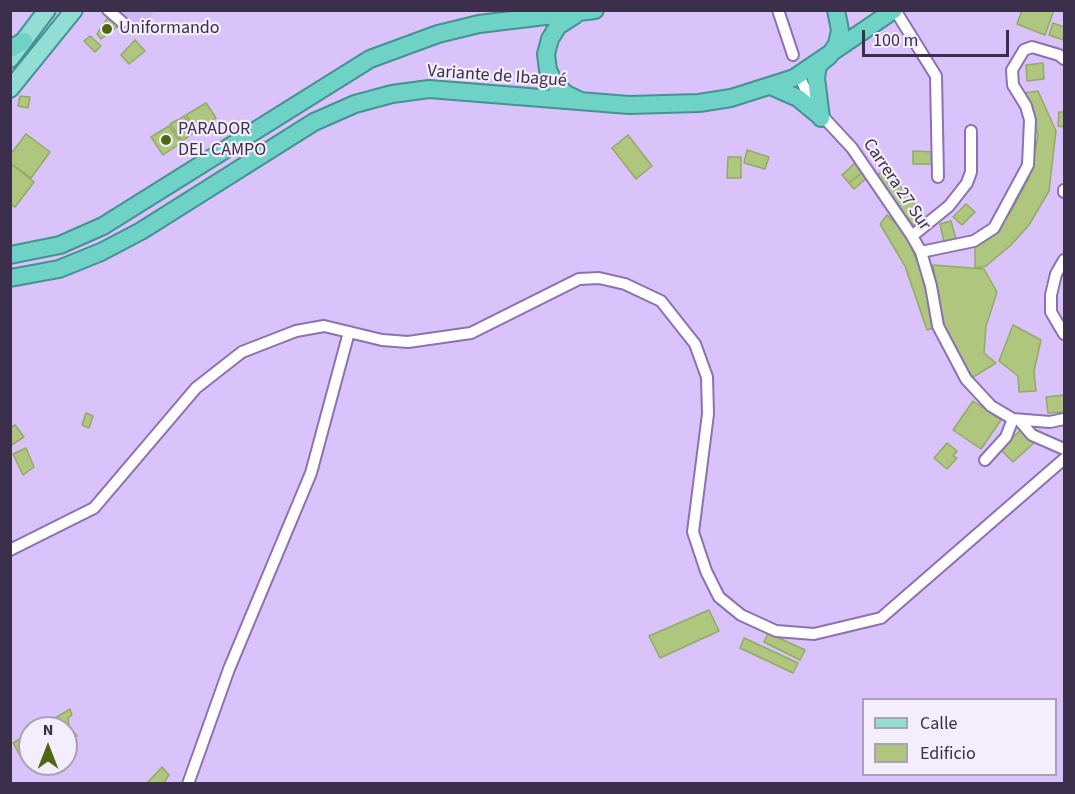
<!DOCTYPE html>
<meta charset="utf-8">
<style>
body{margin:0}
#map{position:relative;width:1075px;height:794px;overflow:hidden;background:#dac3fb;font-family:"Source Sans 3",sans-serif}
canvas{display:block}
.frame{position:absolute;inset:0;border:12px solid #3b2f4b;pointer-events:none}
.legend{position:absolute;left:862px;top:698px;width:195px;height:78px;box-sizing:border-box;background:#f3edfc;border:2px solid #a9a1b5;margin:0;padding:8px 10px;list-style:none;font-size:18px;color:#3b2f4b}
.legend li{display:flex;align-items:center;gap:12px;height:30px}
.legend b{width:30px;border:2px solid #a9a1b5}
.north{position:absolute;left:18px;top:716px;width:60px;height:60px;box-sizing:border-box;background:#f3edfc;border:2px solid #a9a1b5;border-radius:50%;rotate:0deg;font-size:16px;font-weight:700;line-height:24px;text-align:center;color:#3b2f4b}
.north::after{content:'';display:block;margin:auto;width:21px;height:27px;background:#506613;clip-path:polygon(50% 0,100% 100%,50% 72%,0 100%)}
.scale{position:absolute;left:862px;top:30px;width:147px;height:27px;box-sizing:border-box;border:3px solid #3b2f4b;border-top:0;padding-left:8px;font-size:18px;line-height:21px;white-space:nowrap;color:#3b2f4b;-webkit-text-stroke:4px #f3edfc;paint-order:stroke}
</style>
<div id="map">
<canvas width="1075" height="794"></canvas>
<div class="frame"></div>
<ul class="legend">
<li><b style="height:8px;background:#92ddd4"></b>Calle</li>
<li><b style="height:16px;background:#aec67d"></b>Edificio</li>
</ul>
<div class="north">N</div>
<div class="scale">100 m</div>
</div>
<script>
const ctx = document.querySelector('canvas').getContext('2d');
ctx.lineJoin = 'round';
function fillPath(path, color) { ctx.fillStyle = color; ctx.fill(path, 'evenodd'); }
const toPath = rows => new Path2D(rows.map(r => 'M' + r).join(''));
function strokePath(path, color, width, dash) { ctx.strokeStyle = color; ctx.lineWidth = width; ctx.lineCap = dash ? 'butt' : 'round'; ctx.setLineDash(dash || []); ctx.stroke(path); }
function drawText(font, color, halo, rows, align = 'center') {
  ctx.font = font + ' "Source Sans 3",sans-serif'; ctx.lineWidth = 4.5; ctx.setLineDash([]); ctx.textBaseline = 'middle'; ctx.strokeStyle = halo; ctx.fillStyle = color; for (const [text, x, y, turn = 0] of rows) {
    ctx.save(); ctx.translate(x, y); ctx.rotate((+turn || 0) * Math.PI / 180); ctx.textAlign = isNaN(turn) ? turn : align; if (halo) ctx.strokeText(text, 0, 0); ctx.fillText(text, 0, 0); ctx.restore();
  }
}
const built = toPath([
 [112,11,155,11,139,33]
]);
const building = toPath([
 [1022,10,1054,10,1045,35,1017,24,1022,10],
 [108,17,121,24,101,39,97,34,108,17],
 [1053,23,1064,27,1064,40,1049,35,1053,23],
 [90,36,101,46,95,52,84,41,90,36],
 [135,40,145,51,129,64,121,55,135,40],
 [1043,63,1044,79,1027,81,1026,65,1043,63],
 [1038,91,1056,131,1049,191,1029,225,1011,245,986,266,975,268,975,245,994,234,1010,213,1029,178,1038,136,1034,113,1023,93,1038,91],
 [20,96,30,97,28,108,18,106,20,96],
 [206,103,216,118,196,131,186,115,206,103],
 [1059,112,1064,112,1064,127,1058,126,1059,112],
 [184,116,195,132,189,136,178,120,184,116],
 [177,120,188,137,182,141,170,124,177,120],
 [169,126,181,143,163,155,151,137,169,126],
 [26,134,50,152,31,178,10,163,10,155,26,134],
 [628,135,652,166,636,179,612,148,628,135],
 [747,150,769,157,765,169,744,163,747,150],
 [913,151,935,152,935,164,913,164,913,151],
 [728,157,741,157,741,178,727,178,728,157],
 [10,163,34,182,15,207,10,204,10,163],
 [855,163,863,172,849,183,842,175,855,163],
 [886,168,928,221,917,230,875,177,886,168],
 [863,172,868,177,854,189,849,183,863,172],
 [966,204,975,212,962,225,953,217,966,204],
 [887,215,904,232,918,263,932,312,933,328,927,330,905,266,880,224,887,215],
 [951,221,956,239,944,242,940,224,951,221],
 [933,265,984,269,997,292,986,326,984,353,996,363,973,377,947,342,933,265],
 [1013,325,1041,340,1034,371,1036,391,1019,392,1018,376,999,361,1013,325],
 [1064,395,1064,412,1048,413,1046,397,1064,395],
 [973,401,1001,420,981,449,953,430,973,401],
 [86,413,93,416,89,428,82,425,86,413],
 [15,425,24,437,10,446,10,428,15,425],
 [1022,429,1035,442,1013,462,1000,449,1022,429],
 [947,443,957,451,953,456,957,458,947,469,934,458,947,443],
 [26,448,34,467,23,475,13,454,26,448],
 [709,610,719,631,660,658,649,636,709,610],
 [768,633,805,650,800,660,764,642,768,633],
 [744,638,798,663,793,673,740,648,744,638],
 [70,709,72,715,68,718,69,726,77,736,66,742,66,728,39,728,70,709],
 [30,733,30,753,21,757,13,743,30,733],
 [162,767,169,775,163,784,146,784,162,767]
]);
const minor = toPath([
 [108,10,122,22],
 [778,10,793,55],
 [895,10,936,76,938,177],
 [802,82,813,106,852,148,912,236,921,252,931,286,938,326,966,379,991,406,1013,419,1050,422,1064,419],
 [1064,190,1064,192],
 [912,236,949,206,967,183,971,172,971,131],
 [921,252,974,241,994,228,1028,165,1030,120,1026,106,1013,85,1012,70,1024,50,1032,47,1059,55,1064,59],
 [1064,260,1056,274,1051,295,1051,312,1064,334],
 [1020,421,1032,435,1064,449],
 [985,460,1006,437,1013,419],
 [10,550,94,508,196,388,242,352,296,331,324,326,382,340,408,342,471,333,579,279,599,278,625,284,661,301,695,344,707,377,708,414,693,532,706,571,719,597,741,615,776,631,814,634,881,618,1064,459],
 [188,784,229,669,311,473,349,332]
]);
const primary = toPath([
 [10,59,47,10],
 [10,89,74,10]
]);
const trunk = toPath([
 [575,15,558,26,550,39,546,54,548,70,555,84,566,94,579,100],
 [10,49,24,41],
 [773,87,798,98,821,117],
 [821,118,816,78,818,65,829,56,837,44,840,30,836,10],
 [10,255,60,245,103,226,370,59,438,34,479,24,595,10],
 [10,278,59,269,101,252,141,231,314,122,355,104,392,94,429,89,629,105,699,103,731,98,794,78,894,10]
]);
const markers = [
 [107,29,6,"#506613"],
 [166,140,6,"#506613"]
];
const poiNames = [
 ["Uniformando",119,29],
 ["PARADOR",178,130],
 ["DEL CAMPO",178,151]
];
const streetNames = [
 ["Variante de Ibagué",497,77,4],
 ["Carrera 27 Sur",896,185,56]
];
fillPath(built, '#d0b6f4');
fillPath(building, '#aec67d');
strokePath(building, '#93aa62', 1.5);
strokePath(minor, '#8d71b2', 14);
strokePath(primary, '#449292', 20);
strokePath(trunk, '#449292', 20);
strokePath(minor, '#fff', 10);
strokePath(primary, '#92ddd4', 16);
strokePath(trunk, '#6ed2c6', 16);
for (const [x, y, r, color] of markers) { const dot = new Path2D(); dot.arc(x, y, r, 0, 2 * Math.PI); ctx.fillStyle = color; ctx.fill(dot); strokePath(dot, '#f3edfc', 2); }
drawText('18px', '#3b2f4b', '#f3edfc', poiNames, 'left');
drawText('18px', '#3b2f4b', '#f3edfc', streetNames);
</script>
